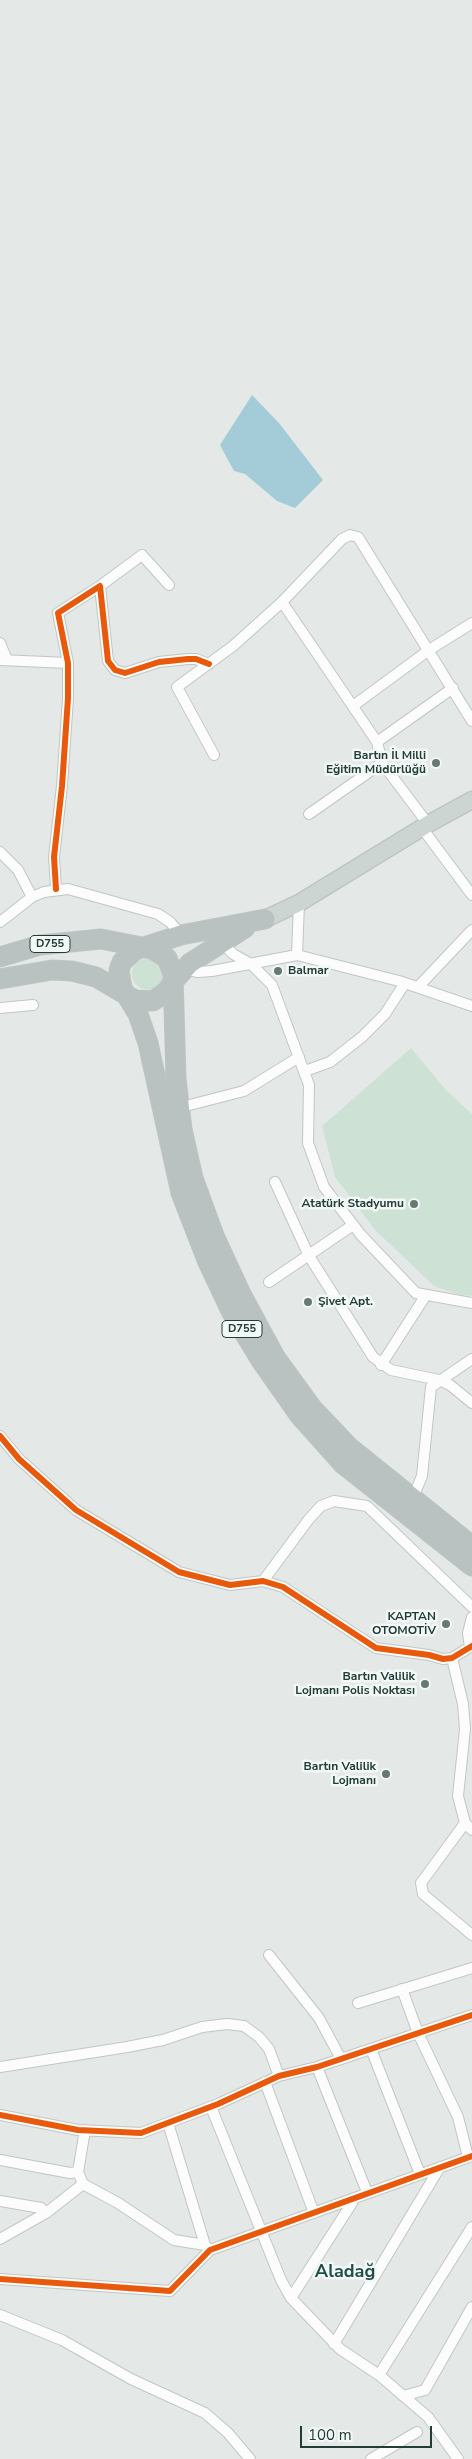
<!DOCTYPE html>
<meta charset="utf-8">
<style>
body{margin:0}
#map{position:relative;width:472px;height:2459px;overflow:hidden;background:#e4e9e7;font-family:"Nunito Sans",sans-serif}
canvas{display:block}
.scale{position:absolute;left:300px;top:2426px;width:132px;height:22px;box-sizing:border-box;border:2px solid #223d38;border-top:0;padding-left:6px;font-size:15px;line-height:18px;white-space:nowrap;color:#223d38;-webkit-text-stroke:4px #f2f8f6;paint-order:stroke}
</style>
<div id="map">
<canvas width="472" height="2459"></canvas>
<div class="scale">100 m</div>
</div>
<script>
const ctx = document.querySelector('canvas').getContext('2d');
ctx.lineJoin = 'round';
function fillPath(path, color) { ctx.fillStyle = color; ctx.fill(path, 'evenodd'); }
const toPath = rows => new Path2D(rows.map(r => 'M' + r).join(''));
function strokePath(path, color, width, dash) { ctx.strokeStyle = color; ctx.lineWidth = width; ctx.lineCap = dash ? 'butt' : 'round'; ctx.setLineDash(dash || []); ctx.stroke(path); }
function drawText(font, color, halo, rows, align = 'center') {
  ctx.font = font + ' "Nunito Sans",sans-serif'; ctx.lineWidth = 5; ctx.setLineDash([]); ctx.textBaseline = 'middle'; ctx.strokeStyle = halo; ctx.fillStyle = color; for (const [text, x, y, turn = 0] of rows) {
    ctx.save(); ctx.translate(x, y); ctx.rotate((+turn || 0) * Math.PI / 180); ctx.textAlign = isNaN(turn) ? turn : align; if (halo) ctx.strokeText(text, 0, 0); ctx.fillText(text, 0, 0); ctx.restore();
  }
}
const green = toPath([
 '132 974a16 16 0 1 1 32 0a16 16 0 1 1-32 0Z',
 [411,1048,445,1089,472,1114,472,1296,457,1294,434,1286,376,1231,335,1177,322,1126]
]);
const water = toPath([
 [252,395,279,423,323,480,295,508,277,501,245,474,234,471,220,445]
]);
const street = toPath([
 [100,586,142,555,169,585],
 [282,602,342,539,350,535,358,537,472,721],
 [0,643,7,660],
 [0,660,68,663],
 [353,706,429,650,472,623],
 [214,755,177,687,233,646,282,602,377,742],
 [309,814,382,763],
 [428,824,382,763,377,742,453,688],
 [422,828,472,895],
 [0,852,18,870,32,897],
 [56,889,54,857,62,786,68,698,68,663,58,613,100,586,108,661,115,670,125,673,159,662,188,659,196,659,209,664],
 [0,922,32,897,44,892,68,889,158,914,170,922,181,935],
 [220,940,233,954,251,964,272,985,309,1085,308,1143,324,1187,361,1235,416,1293,472,1303],
 [297,955,299,903],
 [182,969,198,972,212,971,297,955,399,981,472,1006],
 [418,987,472,930],
 [0,1008,33,1005],
 [305,1071,330,1062,362,1037,385,1014,405,983],
 [178,1108,244,1091,299,1057],
 [275,1182,309,1256,373,1357,391,1370,439,1380,450,1385,472,1403],
 [269,1282,353,1225],
 [381,1365,426,1295],
 [0,1436,19,1459,76,1510,179,1572,230,1585,263,1581,283,1587,376,1648,429,1655,443,1659,452,1658,472,1646],
 [412,1500,422,1476,431,1387,472,1359],
 [263,1581,309,1519,321,1506,334,1501,367,1506,472,1607],
 [470,1647,468,1633,472,1617],
 [452,1658,463,1704,465,1729,458,1796,465,1823,472,1830],
 [465,1823,421,1883,423,1894,472,1935],
 [269,1955,319,2018,341,2059],
 [402,1989,418,2033,458,2117,468,2157],
 [358,2003,472,1968],
 [371,2049,420,2174],
 [0,2067,127,2047,163,2040,202,2027,227,2024,244,2026,259,2037,269,2049,279,2076],
 [317,2067,367,2192],
 [265,2082,314,2213],
 [211,2107,281,2280,291,2298],
 [0,2115,78,2130,141,2133,218,2104,279,2076,317,2067,472,2015],
 [168,2123,205,2245],
 [85,2130,78,2172,83,2184,118,2203,174,2240,205,2245,210,2250],
 [0,2160,70,2173,78,2172],
 [354,2198,352,2203,291,2298,340,2349,379,2375,428,2417,458,2459],
 [0,2201,41,2208,46,2213],
 [0,2239,46,2213,83,2184],
 [0,2279,170,2291,210,2250,472,2156],
 [0,2315,62,2340,131,2379,205,2413,228,2433,250,2459],
 [334,2344,440,2167],
 [379,2375,472,2227],
 [403,2396,425,2390,472,2307],
 [371,2459,417,2432]
]);
const primary = toPath([
 [265,919,299,903,428,824,472,800]
]);
const highway = toPath([
 [265,919,181,935,135,950,122,962,119,970,122,988,138,1014,148,1043,181,1193,207,1260,231,1311,262,1362,300,1416,343,1464,472,1566],
 [0,957,40,945,101,939,152,949,167,958,173,974,176,1079,182,1129,193,1178,215,1238,241,1294,275,1357,312,1408,349,1447,472,1546],
 [0,979,52,970,72,971,96,977,135,1000,153,1001,167,991,172,983,190,963,245,928]
]);
const cycleway = toPath([
 [56,889,54,857,62,786,68,698,68,663,58,613,100,586,108,661,115,670,125,673,159,662,188,659,196,659,209,664],
 [0,1436,19,1459,76,1510,179,1572,230,1585,263,1581,283,1587,376,1648,429,1655,443,1659,452,1658,472,1646],
 [0,2115,78,2130,141,2133,218,2104,279,2076,317,2067,472,2015],
 [0,2279,170,2291,210,2250,472,2156]
]);
const markers = [
 [436,763,5,"#667975"],
 [278,971,5,"#667975"],
 [414,1204,5,"#667975"],
 [308,1302,5,"#667975"],
 [446,1624,5,"#667975"],
 [425,1684,5,"#667975"],
 [386,1774,5,"#667975"]
];
const shields = [
 [50,944,40],
 [242,1329,40]
];
const shieldNames = [
 ["D755",50,944],
 ["D755",242,1329]
];
const poiNames = [
 ["Bartın İl Milli",426,756],
 ["Eğitim Müdürlüğü",426,770],
 ["Balmar",288,971,"left"],
 ["Atatürk Stadyumu",404,1204],
 ["Şivet Apt.",318,1302,"left"],
 ["KAPTAN",436,1617],
 ["OTOMOTİV",436,1631],
 ["Bartın Valilik",415,1677],
 ["Lojmanı Polis Noktası",415,1691],
 ["Bartın Valilik",376,1767],
 ["Lojmanı",376,1781]
];
const districtNames = [
 ["Aladağ",345,2273]
];
fillPath(green, '#cde2d5');
fillPath(water, '#a4ccd8');
strokePath(street, '#c1c6c4', 12);
strokePath(primary, '#bdc5c3', 19);
strokePath(highway, '#bdc5c3', 21);
strokePath(street, '#fbfcfb', 10);
strokePath(primary, '#cdd5d3', 16);
strokePath(highway, '#bac2c1', 19);
strokePath(cycleway, '#e8590c', 6);
for (const [x, y, r, color] of markers) { const dot = new Path2D(); dot.arc(x, y, r, 0, 2 * Math.PI); ctx.fillStyle = color; ctx.fill(dot); strokePath(dot, '#f2f8f6', 2); }
for (const [x, y, w] of shields) { const box = new Path2D(); box.roundRect(x - w / 2, y - 8.5, w, 17, 4); ctx.fillStyle = '#f2f8f6'; ctx.fill(box); strokePath(box, '#223d38', 1); }
drawText('bold 11px', '#223d38', null, shieldNames);
drawText('bold 12px', '#223d38', '#f2f8f6', poiNames, 'right');
drawText('bold 18px', '#1e4f47', '#f2f8f6', districtNames);
</script>
